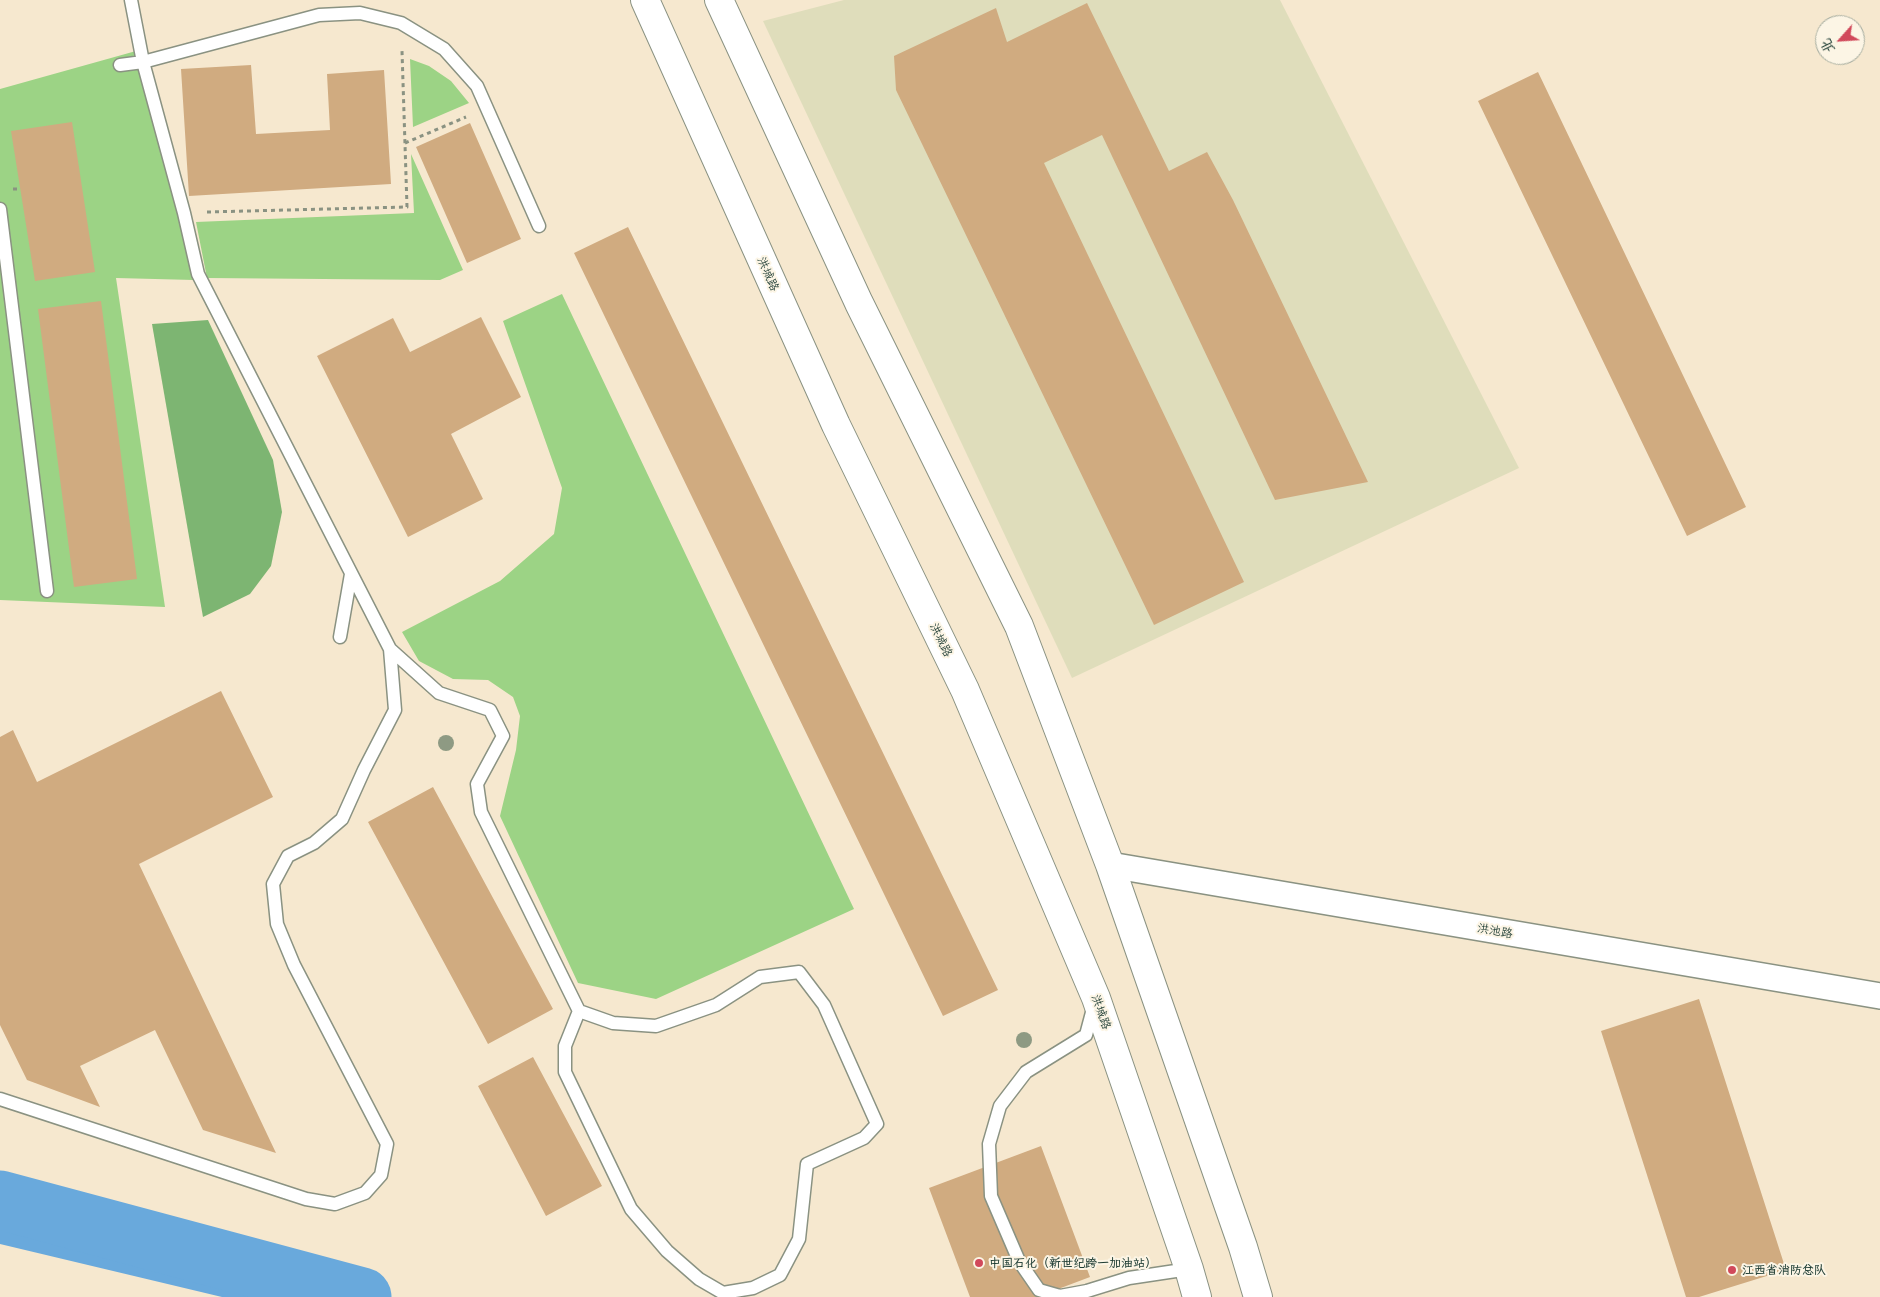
<!DOCTYPE html>
<meta charset="utf-8">
<style>
body{margin:0}
#map{position:relative;width:1880px;height:1297px;overflow:hidden;background:#f6e8cf;font-family:Mali,"LXGW WenKai TC",sans-serif}
canvas{display:block}
.north{position:absolute;left:1815px;top:15px;width:50px;height:50px;box-sizing:border-box;background:#fcf5e5;border:1px solid #a4ab9e;border-radius:50%;rotate:244deg;font-size:14px;font-weight:700;line-height:20px;text-align:center;color:#1f3d34}
.north::after{content:'';display:block;margin:auto;width:18px;height:22px;background:#d1495b;clip-path:polygon(50% 0,100% 100%,50% 72%,0 100%)}
</style>
<div id="map">
<canvas width="1880" height="1297"></canvas>
<div class="north">北</div>
</div>
<script>
const ctx = document.querySelector('canvas').getContext('2d');
ctx.lineJoin = 'round';
function fillPath(path, color) { ctx.fillStyle = color; ctx.fill(path, 'evenodd'); }
const toPath = rows => new Path2D(rows.map(r => 'M' + r).join(''));
function strokePath(path, color, width, dash) { ctx.strokeStyle = color; ctx.lineWidth = width; ctx.lineCap = dash ? 'butt' : 'round'; ctx.setLineDash(dash || []); ctx.stroke(path); }
function drawText(font, color, halo, rows, align = 'center') {
  ctx.font = font + ' Mali,"LXGW WenKai TC",sans-serif'; ctx.lineWidth = 4; ctx.setLineDash([]); ctx.textBaseline = 'middle'; ctx.strokeStyle = halo; ctx.fillStyle = color; for (const [text, x, y, turn = 0] of rows) {
    ctx.save(); ctx.translate(x, y); ctx.rotate((+turn || 0) * Math.PI / 180); ctx.textAlign = isNaN(turn) ? turn : align; if (halo) ctx.strokeText(text, 0, 0); ctx.fillText(text, 0, 0); ctx.restore();
  }
}
const built = toPath([
 [844,0,1280,0,1519,468,1072,678,763,21]
]);
const green = toPath([
 [136,51,194,280,116,278,165,607,0,600,0,89],
 [410,59,429,66,451,81,469,103,413,127],
 [411,154,463,270,440,280,207,278,196,222,414,213],
 [562,294,854,909,656,999,578,983,500,816,516,750,520,716,513,697,488,680,453,679,419,661,402,632,500,581,554,534,562,488,503,321]
]);
const forest = toPath([
 [208,320,273,460,282,512,271,566,250,594,203,617,152,324]
]);
const water = toPath([
 [0,1204,367,1297,222,1297,0,1244]
]);
const river = toPath([
 [0,1200,362,1297]
]);
const building = toPath([
 [1087,3,1169,171,1207,152,1233,200,1368,482,1275,500,1102,135,1044,163,1244,582,1154,625,896,90,894,56,996,8,1007,42],
 [251,65,256,134,330,130,327,74,384,70,391,184,189,196,181,69],
 [1538,72,1746,507,1687,536,1478,101],
 [72,122,95,272,35,281,11,131],
 [470,123,521,239,467,263,416,147],
 [628,227,998,990,943,1016,574,253],
 [101,301,137,579,74,587,38,309],
 [481,317,521,397,451,434,483,499,408,537,317,356,393,318,410,352],
 [221,691,273,797,139,864,276,1153,203,1130,155,1030,80,1066,100,1107,27,1080,0,1025,0,737,13,730,37,782],
 [433,787,553,1009,488,1044,368,822],
 [1699,999,1786,1270,1699,1297,1686,1297,1601,1031],
 [533,1057,602,1186,546,1216,478,1086],
 [1041,1146,1090,1277,1037,1297,970,1297,929,1188]
]);
const path = toPath([
 [405,143,466,117],
 [13,189,21,189],
 [207,212,407,207,402,51]
]);
const service = toPath([
 [131,0,143,62,184,213,198,274,390,649,439,693,490,710,503,736,477,784,481,812,579,1011,613,1023,656,1026,716,1005,760,977,799,972,824,1005,877,1124,864,1138,807,1164,799,1239,780,1275,753,1288,723,1293,699,1279,667,1251,631,1209,565,1072,565,1046,579,1011],
 [120,65,143,62,319,15,360,13,401,23,444,49,477,86,539,226],
 [0,209,47,591],
 [340,637,351,574],
 [1094,1005,1086,1035,1026,1072,1000,1106,989,1144,991,1196,1019,1261,1039,1290,1060,1296,1087,1291,1129,1278,1189,1269],
 [0,1099,306,1199,335,1204,365,1193,381,1175,387,1144,294,965,277,924,273,884,288,856,314,843,342,819,364,770,395,710,390,649]
]);
const minor = toPath([
 [1110,865,1880,996]
]);
const trunk = toPath([
 [645,0,836,425,965,690,1096,998,1189,1269,1197,1297],
 [719,0,859,303,1019,626,1110,865,1243,1247,1258,1297]
]);
const trees = [
 [446,743],
 [1024,1040]
];
const markers = [
 [979,1263,5,"#d1495b"],
 [1732,1270,5,"#d1495b"]
];
const streetNames = [
 ["洪城路",768,274,66],
 ["洪城路",941,640,64],
 ["洪池路",1495,931,10],
 ["洪城路",1101,1012,70]
];
const poiNames = [
 ["中国石化（新世纪跨一加油站）",989,1263],
 ["江西省消防总队",1742,1270]
];
fillPath(built, '#dfddbb');
fillPath(green, '#9cd385');
fillPath(forest, '#7db572');
fillPath(water, '#69a9dc');
strokePath(river, '#69a9dc', 59);
fillPath(building, '#d0ab80');
strokePath(service, '#8a9282', 15);
strokePath(minor, '#8a9282', 28);
strokePath(trunk, '#8a9282', 30);
strokePath(path, '#8a9282', 3, [4, 4]);
strokePath(service, '#fff', 12);
strokePath(minor, '#fff', 25);
strokePath(trunk, '#fff', 28);
ctx.fillStyle = '#8e9a83';
for (const [x, y] of trees) { ctx.beginPath(); ctx.arc(x, y, 8, 0, 2 * Math.PI); ctx.fill(); }
for (const [x, y, r, color] of markers) { const dot = new Path2D(); dot.arc(x, y, r, 0, 2 * Math.PI); ctx.fillStyle = color; ctx.fill(dot); strokePath(dot, '#fcf5e5', 2); }
drawText('12px', '#1f3d34', '#fcf5e5', streetNames);
drawText('bold 12px', '#1f3d34', '#fcf5e5', poiNames, 'left');
</script>
